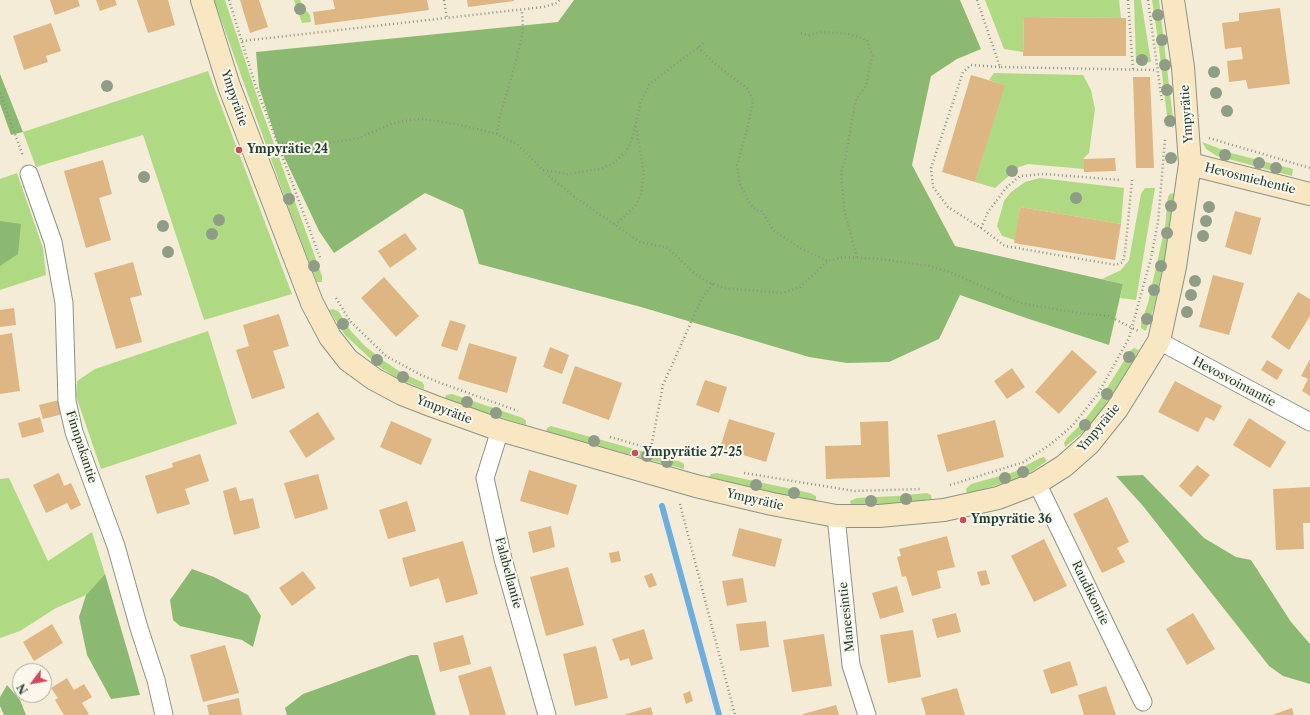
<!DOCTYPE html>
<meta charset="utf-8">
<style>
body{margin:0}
#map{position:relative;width:1310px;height:715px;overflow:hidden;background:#f5ecd7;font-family:"Libre Caslon Text",serif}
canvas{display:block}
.north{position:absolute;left:12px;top:663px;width:40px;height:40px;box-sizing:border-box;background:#fbf7ec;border:1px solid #a3ada2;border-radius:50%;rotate:238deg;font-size:11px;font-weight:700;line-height:16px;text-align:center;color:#1f3d34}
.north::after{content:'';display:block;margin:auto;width:14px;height:18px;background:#d1495b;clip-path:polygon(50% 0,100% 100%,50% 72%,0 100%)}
</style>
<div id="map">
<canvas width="1310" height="715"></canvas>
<div class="north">N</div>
</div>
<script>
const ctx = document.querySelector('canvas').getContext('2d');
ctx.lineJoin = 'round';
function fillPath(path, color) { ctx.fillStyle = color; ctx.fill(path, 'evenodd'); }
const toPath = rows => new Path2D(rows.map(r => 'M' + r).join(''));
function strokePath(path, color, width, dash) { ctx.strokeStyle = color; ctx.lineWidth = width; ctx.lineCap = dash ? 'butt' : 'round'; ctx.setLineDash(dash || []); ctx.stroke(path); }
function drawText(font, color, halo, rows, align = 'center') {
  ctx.font = font + ' "Libre Caslon Text",serif'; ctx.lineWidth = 4; ctx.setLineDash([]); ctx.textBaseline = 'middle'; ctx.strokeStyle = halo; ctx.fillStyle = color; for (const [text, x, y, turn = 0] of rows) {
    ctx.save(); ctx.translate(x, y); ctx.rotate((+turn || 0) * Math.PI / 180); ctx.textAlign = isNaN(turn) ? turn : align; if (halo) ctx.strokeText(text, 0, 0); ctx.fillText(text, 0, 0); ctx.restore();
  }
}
const green = toPath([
 [214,0,225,0,262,111,322,276,322,282,317,282,290,212],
 [294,0,300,0,303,7,310,15,311,22,302,23],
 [985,0,1119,0,1121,18,1024,17,1023,52,1004,49],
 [1134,0,1141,0,1151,62,1136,63],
 [1152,0,1159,0,1173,119,1173,128,1168,124,1158,40],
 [208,71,292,294,204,320,143,135,36,167,23,132],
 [994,73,1083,75,1091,90,1095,109,1089,153,1083,159,1084,169,1028,164,1019,167,995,188,975,182,1004,85,989,80],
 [1202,142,1231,153,1293,169,1292,176,1217,156,1206,149],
 [17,173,43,248,46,275,0,290,0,179],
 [1040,178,1124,188,1121,224,1020,207,1015,240,1002,236,997,226,1004,201,1011,192,1025,182],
 [1145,188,1155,188,1136,300,1120,298,1123,284,1102,279,1121,270,1129,260,1141,194],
 [1175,193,1171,228,1163,265,1154,307,1146,331,1141,328,1141,323,1148,303,1157,263,1165,227,1168,197,1170,194],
 [333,309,339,312,350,330,365,346,381,359,402,373,422,382,424,385,424,389,398,379,377,365,345,335,329,310],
 [208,331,237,424,101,469,76,396,77,381,95,369],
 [1134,348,1139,350,1119,384,1103,408,1088,428,1065,447,1064,443,1067,438,1083,422,1099,401,1130,351],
 [452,394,523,418,526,421,526,425,493,415,445,399,446,395],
 [551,426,681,462,684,464,684,469,546,432,547,428],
 [1044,457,1047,461,1028,474,1014,480,967,494,966,489,971,484,1014,472,1040,458],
 [717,473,810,493,816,496,816,502,781,495,709,477,711,474],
 [9,478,48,561,92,532,105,574,86,595,56,608,20,631,0,638,0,479],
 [927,493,931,495,932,499,896,504,867,505,851,504,850,501,857,498,897,496]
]);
const forest = toPath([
 [574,0,960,0,981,49,957,59,931,76,912,165,955,246,1123,284,1109,345,1026,318,960,295,939,339,889,362,847,363,809,357,641,307,479,264,463,210,425,193,334,253,319,231,277,142,259,87,256,52,558,22],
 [0,74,23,132,11,135,0,104],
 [0,221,21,224,18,254,0,266],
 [1143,475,1204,538,1236,557,1251,560,1291,622,1310,644,1310,685,1310,684,1283,676,1269,666,1143,506,1116,476],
 [192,569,214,577,248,595,261,616,253,647,242,640,180,626,173,620,170,600],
 [105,574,129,656,140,695,111,699,87,655,79,617,86,595],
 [411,655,418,655,436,715,287,715,285,708,303,694],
 [7,685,20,700,26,715,4,715,0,706,0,697]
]);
const stream = toPath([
 [662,506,719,715]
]);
const building = toPath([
 [50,0,78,0,80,6,55,15],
 [96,0,115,0,117,5,100,11],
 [137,0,168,0,175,25,148,33],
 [240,0,259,0,268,27,250,33],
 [333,0,427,0,429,10,315,25,313,12,335,9],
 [467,0,514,0,514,1,468,7],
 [1280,8,1290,84,1248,89,1246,80,1229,82,1227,61,1243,59,1241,47,1225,49,1222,23,1239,21,1239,13],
 [1024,17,1126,18,1126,56,1023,56],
 [51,23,61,51,46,56,48,62,24,70,13,36],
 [971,75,1005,85,975,182,942,172],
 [1133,77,1150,77,1154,168,1136,168],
 [1115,158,1116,171,1084,172,1083,159],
 [103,160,112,194,99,198,111,240,86,248,64,171],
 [1020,207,1121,224,1115,260,1014,243],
 [1235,211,1261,218,1251,255,1225,247],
 [405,233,417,249,390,268,378,251],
 [133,262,142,295,130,298,142,342,116,349,94,273],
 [1213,275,1244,283,1229,335,1199,327],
 [384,277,419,316,396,337,361,298],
 [1298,292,1310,299,1310,316,1289,350,1271,337],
 [14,308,16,325,0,327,0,310],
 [279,314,289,346,273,351,285,388,252,399,236,350,249,346,243,325],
 [450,320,466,325,457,351,441,346],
 [12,333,20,391,0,394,0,335],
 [469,343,517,357,507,393,458,379],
 [550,347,569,355,562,374,543,367],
 [1072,350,1097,372,1059,414,1035,392],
 [1310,359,1310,396,1302,391,1308,379,1301,376],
 [1267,360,1283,370,1277,380,1261,370],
 [575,366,622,383,609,420,562,403],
 [1012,368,1025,387,1007,399,994,381],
 [705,380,727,387,719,413,696,405],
 [1175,381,1222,406,1214,421,1206,417,1198,432,1158,412],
 [59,400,63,414,43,419,39,405],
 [318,412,335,439,306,458,289,431],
 [40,417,44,432,22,438,18,423],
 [1249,418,1286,442,1270,468,1233,445],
 [729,419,775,433,766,462,720,448],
 [995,420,1004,457,947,472,937,435],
 [391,421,432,439,421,465,380,447],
 [888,421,890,477,826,479,825,446,861,445,860,422],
 [200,454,209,481,185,489,190,504,157,514,145,476,173,467,172,463],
 [1197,465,1210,475,1191,497,1179,486],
 [529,470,577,485,568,515,520,501],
 [59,473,64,486,71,483,81,505,71,510,67,503,46,513,33,485],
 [318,474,328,509,295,519,284,483],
 [236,487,240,501,253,498,260,528,234,535,223,491],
 [1310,487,1310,523,1303,523,1304,549,1276,550,1273,489],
 [1107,497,1129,542,1117,548,1125,562,1102,573,1073,514],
 [407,501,416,531,388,539,379,510],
 [551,526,555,547,533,553,528,532],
 [739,528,782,539,775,567,732,556],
 [947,536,955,567,937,571,941,588,912,596,906,576,902,577,897,557,901,556,899,549],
 [1044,539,1067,586,1034,602,1011,556],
 [463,541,478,594,446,603,439,578,410,587,402,558],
 [619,551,621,561,611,563,609,553],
 [568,567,584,625,546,636,530,577],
 [986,570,990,584,981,586,977,572],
 [303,571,316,588,292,606,279,588],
 [652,573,657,585,649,588,644,576],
 [743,578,747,602,727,606,722,581],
 [897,586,904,612,880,619,872,593],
 [956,613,961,632,937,638,932,619],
 [1193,613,1215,649,1187,665,1166,629],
 [766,621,769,647,740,651,736,624],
 [52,624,63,643,34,661,23,642],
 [644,629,653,659,631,666,629,658,620,661,612,639],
 [913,630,921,677,888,683,880,635],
 [824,634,832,686,792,692,783,640],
 [463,635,471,664,440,672,433,643],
 [225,645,239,693,203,702,190,655],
 [596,646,608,698,575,706,563,654],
 [1070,661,1078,685,1051,694,1043,670],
 [491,666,506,715,470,715,458,676],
 [67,678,74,690,84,684,92,697,82,703,89,714,87,715,64,715,55,700,58,698,51,688],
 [1106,686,1116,715,1084,715,1078,695],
 [957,688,965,715,926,715,921,698],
 [690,691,693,701,686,704,683,694],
 [239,698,242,715,209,715,207,705],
 [836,705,839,715,803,715,803,714],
 [651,707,653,715,623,715],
 [1292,708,1294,715,1272,715]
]);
const path = toPath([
 [229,0,255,84,277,142,321,260],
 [444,0,447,19],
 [977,0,1000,67,1157,70],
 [1128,0,1133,69],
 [1148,0,1162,102],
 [801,33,809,35,823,32,849,34,867,40,872,56,866,86,856,99,845,159,841,173,844,209,857,258],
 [242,41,543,7,557,3,560,0],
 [698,47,714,63,747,88,753,100,748,126,737,165,739,182,750,204,756,210,761,210,773,230,802,249,828,261],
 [1000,67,971,65,963,72,931,168,933,187,948,207,981,228,988,212,1006,188,1020,176,1044,174,1120,180],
 [0,93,23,156],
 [497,134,500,116,515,65,523,32,522,10],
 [1209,138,1310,168],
 [278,142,291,144,308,145,342,141,359,138,391,124,409,120,423,119,456,124,497,134,518,145,550,177,572,195,640,242,668,248,694,273,706,281,724,288,782,293,800,287,828,261,843,257,881,259,929,266,949,272,1020,303,1080,313,1109,316,1140,332],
 [543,170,567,174,600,169,612,164,626,152,633,136,641,101,649,85,669,69,704,43],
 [615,225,635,206,641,194,644,173,636,127],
 [981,228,1005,246,1116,265,1123,262,1125,253,1132,180],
 [336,298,350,321,386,356,421,375,438,382,518,411],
 [610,437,666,453],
 [651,448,663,385,701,300,713,283],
 [744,473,854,491,920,489],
 [950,485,1024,462,1051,444,1073,425,1098,394,1129,338,1151,258,1158,222,1165,139],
 [680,504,735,715]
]);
const street = toPath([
 [29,174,53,242,64,303,67,401,74,432,116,546,139,628,156,680,164,715],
 [1159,341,1310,422],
 [500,430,485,478,503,559,547,715],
 [1037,483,1143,702],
 [836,516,851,665,867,715]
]);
const secondary = toPath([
 [202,0,229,86,312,303,330,337,348,360,374,379,402,394,433,406,500,430,696,486,772,504,836,516,879,516,944,510,998,498,1037,483,1064,466,1089,444,1117,409,1159,341,1175,267,1190,164,1183,67,1173,0],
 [1190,164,1310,194]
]);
const trees = [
 [300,9],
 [1158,15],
 [1162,40],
 [1142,60],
 [1165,65],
 [1214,72],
 [107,86],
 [1167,90],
 [1216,93],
 [1227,111],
 [1170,121],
 [1225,155],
 [1171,158],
 [1259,163],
 [1276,168],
 [1012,171],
 [144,177],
 [1076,198],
 [289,199],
 [1171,206],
 [1209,207],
 [219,220],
 [1206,221],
 [163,226],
 [1167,233],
 [212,234],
 [1203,236],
 [168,252],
 [314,266],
 [1161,266],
 [1195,281],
 [1154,290],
 [1191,295],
 [1187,312],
 [1147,319],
 [343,324],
 [1129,357],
 [377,360],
 [403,377],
 [1107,394],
 [467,402],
 [496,413],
 [1085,425],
 [594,441],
 [647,456],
 [667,462],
 [1023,472],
 [1005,478],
 [756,485],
 [794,493],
 [906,499],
 [871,501]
];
const markers = [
 [239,150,4,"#d1495b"],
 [635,453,4,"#d1495b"],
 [963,520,4,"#d1495b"]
];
const streetNames = [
 ["Ympyrätie",234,98,71],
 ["Ympyrätie",1187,114,-94],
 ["Hevosmiehentie",1250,179,14],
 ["Hevosvoimantie",1234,382,28],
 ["Ympyrätie",444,410,21],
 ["Ympyrätie",1099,428,-50],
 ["Finnpakantie",81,447,72],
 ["Ympyrätie",755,500,13],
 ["Falabellantie",508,573,75],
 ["Raudikontie",1090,593,64],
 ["Maneesintie",847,617,-96]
];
const poiNames = [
 ["Ympyrätie 24",247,150],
 ["Ympyrätie 27-25",643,453],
 ["Ympyrätie 36",971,520]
];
fillPath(green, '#b0d984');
fillPath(forest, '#8cb972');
strokePath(stream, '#6daee1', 6);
fillPath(building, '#deb684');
strokePath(street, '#8a9486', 19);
strokePath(secondary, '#8a9486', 24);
strokePath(path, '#8a9486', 2.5, [1, 3]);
strokePath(street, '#fff', 17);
strokePath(secondary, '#f9e7c3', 22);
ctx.fillStyle = '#8f9d86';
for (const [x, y] of trees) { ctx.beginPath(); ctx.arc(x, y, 6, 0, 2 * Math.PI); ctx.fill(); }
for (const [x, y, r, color] of markers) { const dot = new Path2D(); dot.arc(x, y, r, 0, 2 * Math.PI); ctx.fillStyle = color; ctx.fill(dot); strokePath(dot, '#fbf7ec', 1.5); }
drawText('12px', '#1f3d34', '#fbf7ec', streetNames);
drawText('bold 12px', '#1f3d34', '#fbf7ec', poiNames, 'left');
</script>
